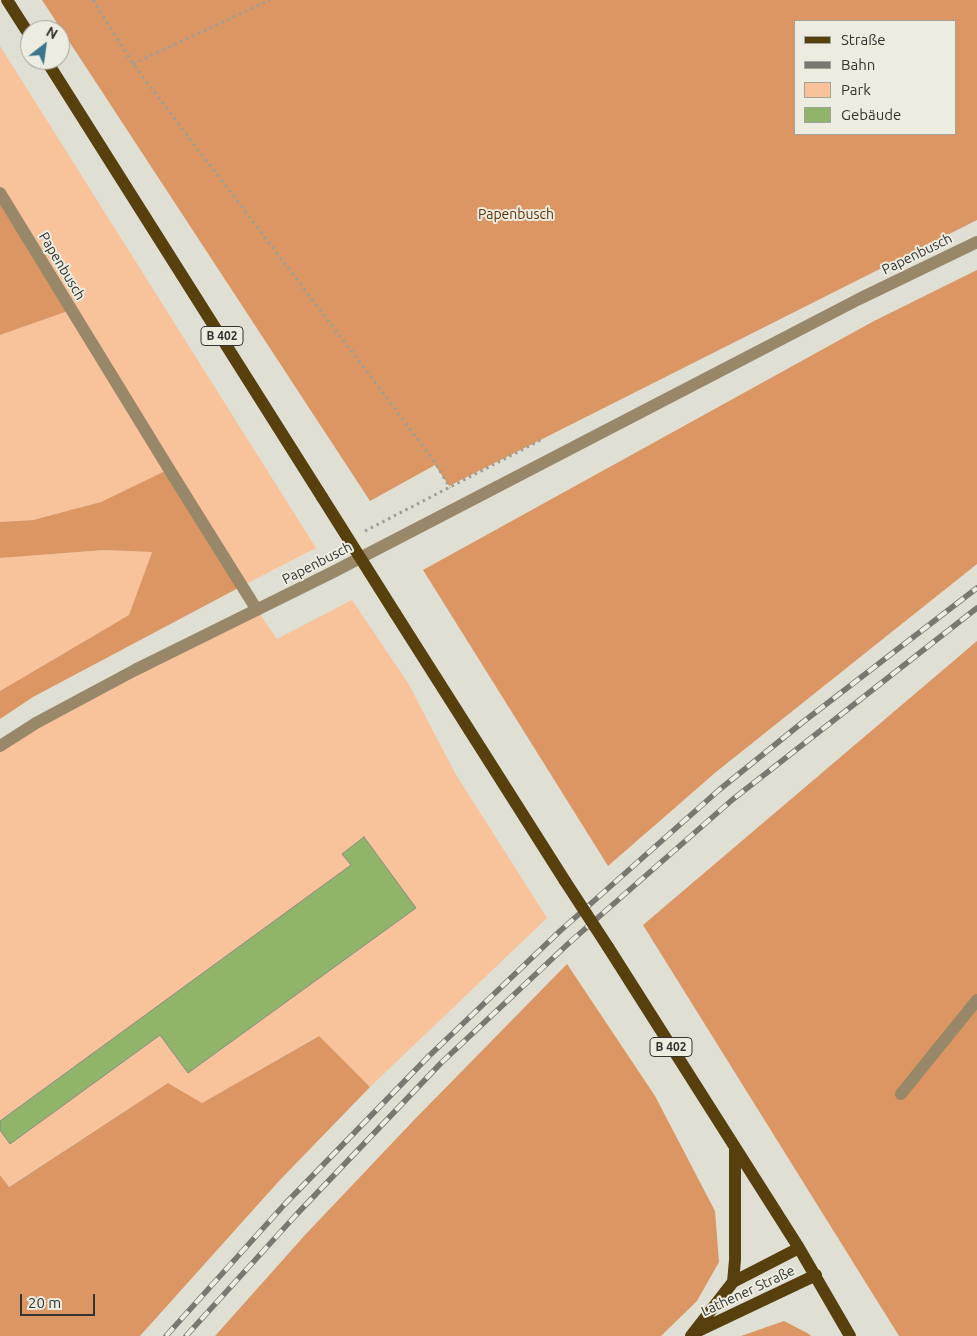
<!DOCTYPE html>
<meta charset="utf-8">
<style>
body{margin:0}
#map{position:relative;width:977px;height:1336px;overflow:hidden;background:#e0dfd4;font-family:Ubuntu,sans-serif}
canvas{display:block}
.legend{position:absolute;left:794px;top:20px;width:162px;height:115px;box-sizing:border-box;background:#edece1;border:1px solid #a3a29a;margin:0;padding:6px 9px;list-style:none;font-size:15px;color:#33332f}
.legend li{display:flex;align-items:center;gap:10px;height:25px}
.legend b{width:25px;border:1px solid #a3a29a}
.north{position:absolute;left:20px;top:20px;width:50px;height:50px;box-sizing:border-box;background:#edece1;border:1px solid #a3a29a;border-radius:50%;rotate:30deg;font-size:14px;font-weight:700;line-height:20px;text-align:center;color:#33332f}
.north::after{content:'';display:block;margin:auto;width:18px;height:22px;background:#39758c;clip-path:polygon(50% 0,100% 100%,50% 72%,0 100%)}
.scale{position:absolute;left:20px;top:1294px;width:75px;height:22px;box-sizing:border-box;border:2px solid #33332f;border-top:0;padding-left:6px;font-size:15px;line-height:18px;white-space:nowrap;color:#33332f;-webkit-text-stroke:4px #edece1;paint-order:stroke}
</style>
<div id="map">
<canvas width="977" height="1336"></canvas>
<ul class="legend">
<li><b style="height:6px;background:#58400e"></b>Straße</li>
<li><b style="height:6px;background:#787871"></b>Bahn</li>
<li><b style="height:14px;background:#f8c29b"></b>Park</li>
<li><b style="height:14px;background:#91b46b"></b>Gebäude</li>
</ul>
<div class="north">N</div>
<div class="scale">20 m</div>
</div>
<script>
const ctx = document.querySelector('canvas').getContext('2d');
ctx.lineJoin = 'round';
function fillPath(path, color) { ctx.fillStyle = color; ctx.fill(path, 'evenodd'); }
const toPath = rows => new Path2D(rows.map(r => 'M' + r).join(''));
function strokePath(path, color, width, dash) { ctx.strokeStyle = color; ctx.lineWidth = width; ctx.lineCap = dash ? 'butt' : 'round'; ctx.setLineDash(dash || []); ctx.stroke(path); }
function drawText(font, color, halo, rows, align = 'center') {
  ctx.font = font + ' Ubuntu,sans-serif'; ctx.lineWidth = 4; ctx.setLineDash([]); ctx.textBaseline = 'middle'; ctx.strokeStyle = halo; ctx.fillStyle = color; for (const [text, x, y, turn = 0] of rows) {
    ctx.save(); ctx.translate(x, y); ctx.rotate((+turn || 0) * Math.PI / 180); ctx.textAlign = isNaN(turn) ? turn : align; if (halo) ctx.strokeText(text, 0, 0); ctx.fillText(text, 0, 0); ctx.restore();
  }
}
const green = toPath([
 [0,46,316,548,242,586,169,469,101,502,33,520,0,522,0,335,71,310,0,193],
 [104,550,152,552,129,615,0,691,0,558],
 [352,600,408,683,455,773,547,918,370,1087,318,1036,202,1103,168,1083,8,1187,0,1175,0,746,257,610,277,639]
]);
const forest = toPath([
 [42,0,977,0,977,220,449,486,435,465,370,501],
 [796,21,956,21,956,134,796,134],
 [0,193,71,310,0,335],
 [977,270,977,564,716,772,608,866,423,570,874,321],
 [169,469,242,586,33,697,0,719,0,691,129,615,152,552,104,550,0,558,0,522,33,520,101,502],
 [977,641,977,1336,899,1336,643,925],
 [567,964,655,1096,715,1211,719,1262,697,1301,661,1336,215,1336,305,1235,414,1120],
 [319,1036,370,1087,279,1181,140,1336,0,1336,0,1175,9,1187,168,1083,202,1103],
 [784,1321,809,1334,811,1336,741,1336]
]);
const building = toPath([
 [364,837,416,908,188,1073,160,1035,10,1144,0,1130,0,1121,351,865,342,854,364,837]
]);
const path = toPath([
 [93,0,133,64,381,390,436,464,450,488],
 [133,64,270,0],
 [365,531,541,440]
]);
const minor = toPath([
 [0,193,169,469,257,610],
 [0,746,36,723,135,670,333,572,859,299,977,242],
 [901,1094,977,1000]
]);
const major = toPath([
 [7,0,30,36],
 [46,60,322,497],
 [395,613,565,881],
 [608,947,799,1248,850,1336],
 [733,1282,735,1260,735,1147],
 [696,1332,816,1275],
 [691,1336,733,1282,799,1248]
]);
const rail = toPath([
 [166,1336,284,1205,429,1056,560,931,719,790,803,722,977,588],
 [186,1336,296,1215,441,1063,569,943,732,800,977,608]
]);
const majorBridge = toPath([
 [322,497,395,613],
 [565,881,608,947]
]);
const shields = [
 [222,336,42],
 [671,1047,42]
];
const shieldNames = [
 ["B 402",222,336],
 ["B 402",671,1047]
];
const parkNames = [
 ["Papenbusch",516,214]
];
const streetNames = [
 ["Papenbusch",917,254,-26],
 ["Papenbusch",62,266,59],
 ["Papenbusch",317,563,-27],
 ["Lathener Straße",748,1291,-25]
];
fillPath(green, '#f8c29b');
fillPath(forest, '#db9663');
fillPath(building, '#91b46b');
strokePath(building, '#898d84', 1);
strokePath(path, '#9f9e96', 3, [2.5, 4]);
strokePath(minor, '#988768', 12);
strokePath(major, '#58400e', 12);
strokePath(rail, '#787871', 5.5);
strokePath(rail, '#edece1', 4, [11]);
strokePath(majorBridge, '#58400e', 12);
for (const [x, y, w] of shields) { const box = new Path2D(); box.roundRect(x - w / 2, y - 9.5, w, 19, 4); ctx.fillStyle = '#edece1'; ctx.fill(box); strokePath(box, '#33332f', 1); }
drawText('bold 12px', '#33332f', null, shieldNames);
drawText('14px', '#5e3109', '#edece1', parkNames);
drawText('14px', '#33332f', '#edece1', streetNames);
</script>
